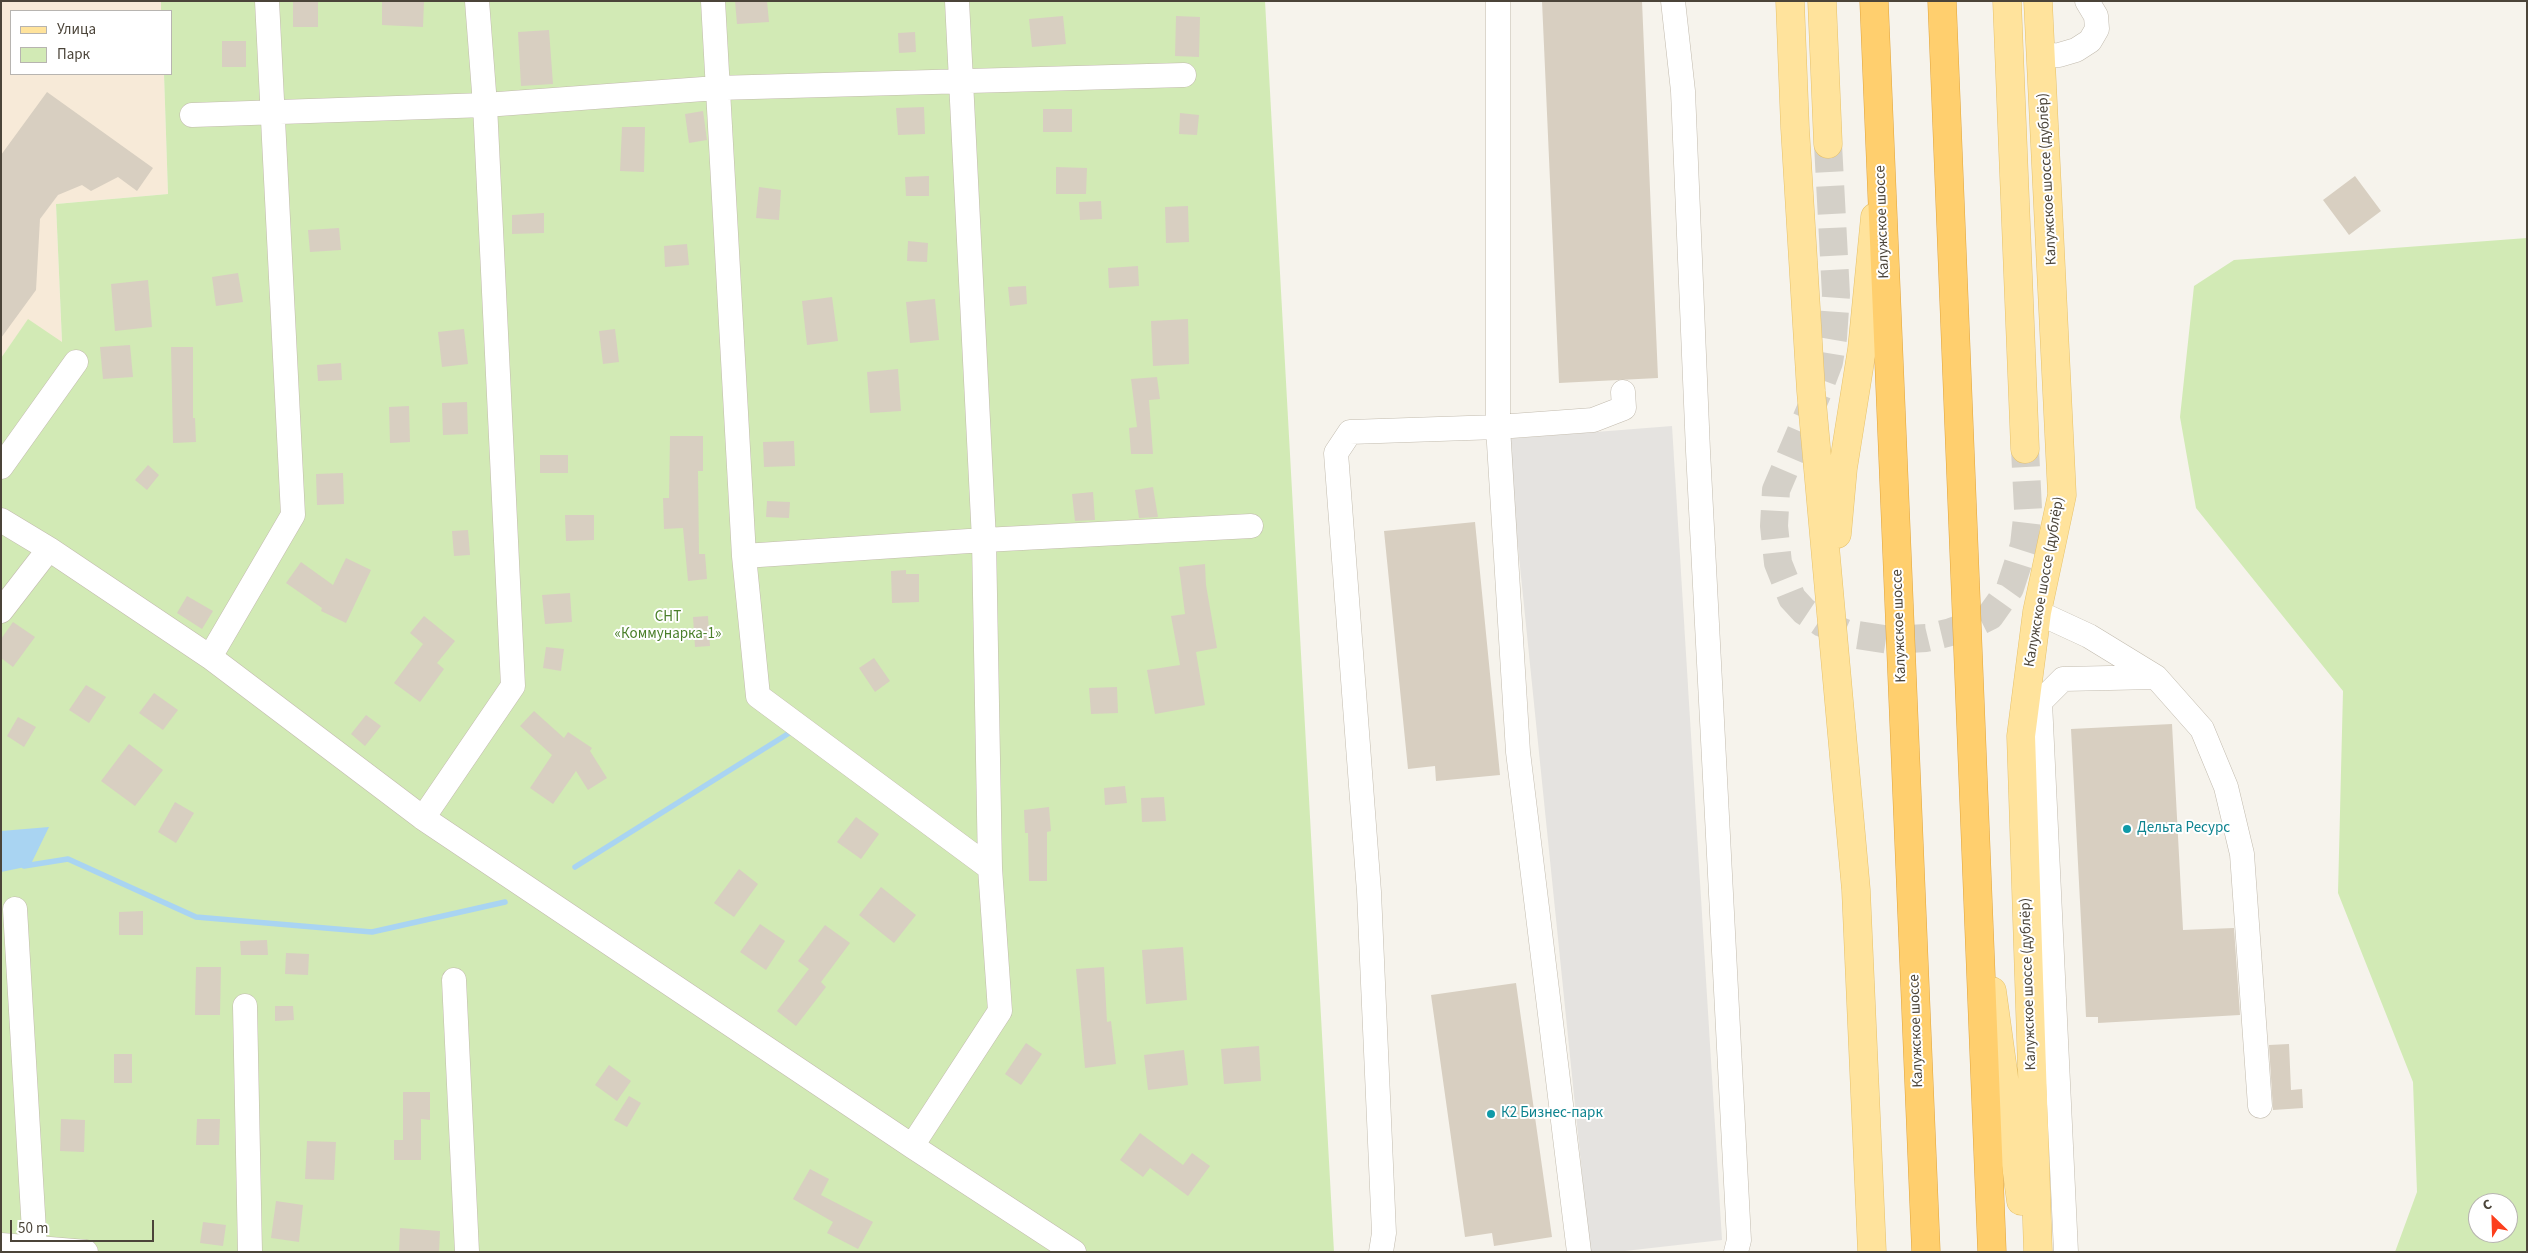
<!DOCTYPE html>
<meta charset="utf-8">
<style>
body{margin:0}
#map{position:relative;width:2528px;height:1253px;overflow:hidden;background:#f6f3ec;font-family:"Source Sans 3",sans-serif}
canvas{display:block}
.frame{position:absolute;inset:0;border:2px solid #4b4439;pointer-events:none}
.legend{position:absolute;left:10px;top:10px;width:162px;height:65px;box-sizing:border-box;background:#fff;border:1px solid #b7b4b0;margin:0;padding:6px 9px;list-style:none;font-size:15px;color:#4b4439}
.legend li{display:flex;align-items:center;gap:10px;height:25px}
.legend b{width:25px;border:1px solid #b7b4b0}
.north{position:absolute;left:2468px;top:1193px;width:50px;height:50px;box-sizing:border-box;background:#fff;border:1px solid #b7b4b0;border-radius:50%;rotate:336deg;font-size:14px;font-weight:700;line-height:20px;text-align:center;color:#4b4439}
.north::after{content:'';display:block;margin:auto;width:18px;height:22px;background:#fc3f1d;clip-path:polygon(50% 0,100% 100%,50% 72%,0 100%)}
.scale{position:absolute;left:10px;top:1220px;width:144px;height:22px;box-sizing:border-box;border:2px solid #4b4439;border-top:0;padding-left:6px;font-size:15px;line-height:18px;white-space:nowrap;color:#4b4439;-webkit-text-stroke:4px #fff;paint-order:stroke}
</style>
<div id="map">
<canvas width="2528" height="1253"></canvas>
<div class="frame"></div>
<ul class="legend">
<li><b style="height:6px;background:#ffe39c"></b>Улица</li>
<li><b style="height:14px;background:#d2eab5"></b>Парк</li>
</ul>
<div class="north">С</div>
<div class="scale">50 m</div>
</div>
<script>
const ctx = document.querySelector('canvas').getContext('2d');
ctx.lineJoin = 'round';
function fillPath(path, color) { ctx.fillStyle = color; ctx.fill(path, 'evenodd'); }
const toPath = rows => new Path2D(rows.map(r => 'M' + r).join(''));
function strokePath(path, color, width, dash) { ctx.strokeStyle = color; ctx.lineWidth = width; ctx.lineCap = dash ? 'butt' : 'round'; ctx.setLineDash(dash || []); ctx.stroke(path); }
function drawText(font, color, halo, rows, align = 'center') {
  ctx.font = font + ' "Source Sans 3",sans-serif'; ctx.lineWidth = 4; ctx.setLineDash([]); ctx.textBaseline = 'middle'; ctx.strokeStyle = halo; ctx.fillStyle = color; for (const [text, x, y, turn = 0] of rows) {
    ctx.save(); ctx.translate(x, y); ctx.rotate((+turn || 0) * Math.PI / 180); ctx.textAlign = isNaN(turn) ? turn : align; if (halo) ctx.strokeText(text, 0, 0); ctx.fillText(text, 0, 0); ctx.restore();
  }
}
const commercial = toPath([
 [1,1,161,1,161,11,11,11,11,74,164,74,168,194,56,204,62,343,28,320,1,358]
]);
const green = toPath([
 [161,1,1265,1,1334,1252,1,1252,1,358,28,319,62,342,56,204,168,194,164,74,171,74,171,11,161,11],
 [2527,238,2527,1252,2395,1252,2417,1192,2413,1082,2338,893,2343,691,2196,508,2180,417,2194,286,2234,260],
 [2478,1203,2508,1203,2508,1233,2478,1233]
]);
const parking = toPath([
 [1672,426,1722,1240,1616,1252,1590,1252,1507,439]
]);
const water = toPath([
 [49,827,30,866,1,872,1,831]
]);
const stream = toPath([
 [24,866,68,859,196,917,372,932,505,902],
 [575,867,794,730]
]);
const building = toPath([
 [293,1,318,1,318,27,293,27],
 [382,1,424,1,423,27,382,25],
 [735,1,767,1,769,22,737,24],
 [1542,1,1642,1,1658,378,1559,383],
 [1063,16,1066,44,1032,47,1029,19],
 [1176,16,1200,17,1199,57,1175,56],
 [549,30,553,84,521,86,518,32],
 [915,32,916,52,899,53,898,33],
 [222,41,246,41,246,67,222,67],
 [47,92,153,168,137,191,118,177,91,191,82,185,58,195,40,219,36,290,1,338,1,155],
 [924,107,925,134,898,135,896,108],
 [1043,109,1072,109,1072,132,1043,132],
 [703,111,707,140,689,143,685,114],
 [1180,113,1199,115,1197,135,1179,134],
 [622,127,645,127,644,172,620,171],
 [1056,167,1087,168,1086,194,1056,194],
 [929,176,929,196,906,196,905,177],
 [2355,176,2381,211,2349,235,2323,200],
 [759,187,781,190,779,220,756,218],
 [1101,201,1102,219,1080,220,1079,202],
 [1188,206,1189,242,1166,243,1165,207],
 [544,213,544,233,512,234,512,215],
 [339,228,341,250,310,252,308,230],
 [908,241,928,243,927,262,907,261],
 [687,244,689,265,665,267,664,246],
 [1138,266,1139,286,1109,288,1108,268],
 [238,273,243,302,216,306,212,277],
 [148,280,152,327,115,331,111,284],
 [1026,286,1027,304,1010,306,1008,287],
 [832,297,838,341,807,345,802,301],
 [935,299,939,340,910,343,906,302],
 [1188,319,1189,364,1153,366,1151,321],
 [464,329,468,364,442,367,438,332],
 [615,329,619,362,603,364,599,331],
 [130,345,133,377,103,379,100,347],
 [171,347,193,347,193,418,195,418,196,442,173,443],
 [341,363,342,380,318,381,317,365],
 [898,369,901,411,870,413,867,372],
 [1157,377,1160,399,1149,400,1153,454,1131,454,1129,428,1137,427,1131,379],
 [467,402,468,434,443,435,442,403],
 [409,406,410,442,390,443,389,407],
 [670,436,703,436,703,471,698,471,699,554,705,554,707,579,688,581,683,528,664,529,663,498,669,498],
 [794,441,795,466,764,467,763,442],
 [540,455,568,455,568,473,540,473],
 [148,465,159,475,147,490,135,480],
 [343,473,344,504,317,505,316,474],
 [1153,487,1158,517,1139,518,1135,490],
 [1093,492,1095,520,1075,521,1072,494],
 [767,501,790,502,789,518,766,517],
 [565,515,594,515,594,540,566,541],
 [1475,522,1500,775,1436,781,1435,766,1408,769,1384,531],
 [468,530,470,555,454,556,452,531],
 [346,558,371,570,346,623,321,611,322,608,286,583,301,562,333,585],
 [1205,564,1206,585,1217,648,1196,652,1205,705,1155,714,1147,670,1180,665,1171,616,1185,614,1179,567],
 [906,570,906,574,919,574,919,602,892,603,891,571],
 [570,593,572,622,545,624,542,595],
 [187,596,213,611,202,629,177,613],
 [424,616,455,641,437,663,444,669,420,702,394,683,423,644,410,633],
 [708,616,710,646,695,647,693,617],
 [13,622,35,637,13,667,1,658,1,639],
 [546,647,564,649,561,671,543,668],
 [874,658,890,681,875,692,859,668],
 [86,685,106,697,89,723,69,710],
 [1117,687,1118,713,1091,714,1089,688],
 [154,693,178,710,163,730,139,713],
 [534,711,564,738,568,732,592,748,590,751,607,778,588,790,576,771,553,804,530,788,552,755,520,726],
 [366,715,381,726,365,746,351,734],
 [18,717,36,727,24,747,7,736],
 [2172,724,2183,930,2234,928,2240,1015,2098,1023,2098,1017,2086,1017,2071,729],
 [129,744,163,770,135,806,101,781],
 [1125,786,1127,803,1105,805,1104,788],
 [1164,797,1166,821,1142,822,1141,798],
 [175,802,194,813,176,843,158,832],
 [1049,807,1051,831,1047,832,1047,881,1029,881,1028,833,1025,833,1024,810],
 [856,817,879,834,861,859,837,842],
 [739,869,758,884,734,917,714,903],
 [881,887,916,915,894,943,859,915],
 [143,911,143,935,119,935,119,912],
 [760,924,785,941,766,970,740,952],
 [825,925,850,943,821,982,826,987,796,1026,777,1011,809,969,798,961],
 [267,940,268,955,241,955,240,941],
 [1183,947,1187,1000,1146,1004,1142,950],
 [286,953,309,954,308,975,285,974],
 [196,967,221,967,220,1015,195,1015],
 [1104,967,1107,1022,1111,1021,1116,1064,1085,1068,1076,969],
 [1516,983,1552,1237,1494,1246,1492,1233,1465,1237,1431,995],
 [275,1006,293,1006,294,1020,275,1021],
 [1026,1043,1042,1054,1021,1085,1005,1074],
 [2289,1044,2291,1090,2302,1089,2303,1108,2273,1110,2269,1045],
 [1259,1046,1261,1081,1224,1084,1221,1049],
 [1184,1050,1188,1085,1148,1090,1144,1055],
 [114,1054,132,1054,132,1083,114,1083],
 [609,1065,631,1081,617,1101,595,1085],
 [403,1092,430,1092,430,1120,421,1119,421,1160,394,1160,394,1140,403,1140],
 [629,1096,641,1103,627,1127,614,1120],
 [61,1119,85,1120,84,1152,60,1151],
 [197,1119,220,1119,219,1145,196,1145],
 [1140,1133,1183,1165,1192,1153,1210,1166,1188,1196,1150,1168,1143,1177,1120,1160],
 [307,1141,336,1142,334,1180,305,1179],
 [810,1169,829,1179,821,1195,873,1222,858,1249,827,1233,833,1222,793,1199],
 [276,1201,303,1205,299,1242,271,1238],
 [203,1222,226,1225,223,1246,200,1243],
 [400,1228,440,1231,439,1252,399,1252]
]);
const majorTunnel = toPath([
 [1828,144,1836,295,1833,338,1829,362,1817,394,1776,490,1774,526,1778,563,1792,598,1804,611,1822,623,1845,633,1890,640,1926,638,1951,632,1976,623,1990,616,2010,588,2024,545,2028,509,2025,449]
]);
const minor = toPath([
 [713,1,744,556,758,696,990,868],
 [1498,1,1498,427,1518,752,1579,1252],
 [1673,1,1683,91,1698,451,1739,1240,1736,1252],
 [2042,56,2059,55,2076,50,2090,41,2097,29,2096,16,2087,1],
 [192,115,485,105,717,88,1184,75],
 [1,467,76,362],
 [1,520,49,549,210,657,423,818,912,1146,1074,1252],
 [744,556,984,540,1251,526],
 [1,611,49,549],
 [2037,612,2089,636,2156,677,2202,729,2226,787,2242,854,2260,1106],
 [210,657,293,515,267,1],
 [423,818,513,686,485,105,477,1],
 [15,909,35,1248],
 [454,980,467,1252],
 [245,1006,250,1252],
 [912,1146,1000,1011,990,868,984,540,957,1],
 [1,1245,86,1252],
 [1381,1252,1384,1233,1369,892,1336,453,1350,432,1498,427,1593,420,1624,408,1623,392],
 [2066,1252,2040,702,2063,679,2156,677]
]);
const major = toPath([
 [1790,1,1795,128,1811,391,1856,890,1872,1252],
 [1822,1,1828,144],
 [2007,1,2025,449],
 [2038,1,2062,495,2037,612,2021,736,2038,1252],
 [1837,534,1843,468,1862,349,1875,217],
 [1992,991,2021,1201]
]);
const highway = toPath([
 [1874,1,1926,1252],
 [1942,1,1992,1252]
]);
const markers = [
 [2127,829,5,"#0f9aa8"],
 [1491,1114,5,"#0f9aa8"]
];
const streetNames = [
 ["Калужское шоссе (дублёр)",2048,179,-93],
 ["Калужское шоссе",1883,222,-92],
 ["Калужское шоссе (дублёр)",2045,582,-80],
 ["Калужское шоссе",1900,626,-92],
 ["Калужское шоссе (дублёр)",2029,984,-92],
 ["Калужское шоссе",1917,1031,-92]
];
const parkNames = [
 ["СНТ",668,618],
 ["«Коммунарка-1»",668,635]
];
const cultureNames = [
 ["Дельта Ресурс",2137,829],
 ["К2 Бизнес-парк",1501,1114]
];
fillPath(commercial, '#f7ead8');
fillPath(green, '#d2eab5');
fillPath(parking, '#e5e3e0');
fillPath(water, '#a9d4f2');
strokePath(stream, '#a9d4f2', 5.5);
fillPath(building, '#d8cfc1');
strokePath(majorTunnel, '#d4d0c8', 28, [28, 14]);
strokePath(minor, '#c2bbae', 25);
strokePath(major, '#e6c16a', 29);
strokePath(highway, '#e0a43c', 29);
strokePath(minor, '#fff', 24);
strokePath(major, '#ffe39c', 28);
strokePath(highway, '#ffcf6e', 28);
for (const [x, y, r, color] of markers) { const dot = new Path2D(); dot.arc(x, y, r, 0, 2 * Math.PI); ctx.fillStyle = color; ctx.fill(dot); strokePath(dot, '#fff', 2); }
drawText('15px', '#4b4439', '#fff', streetNames);
drawText('15px', '#4a7f2a', '#fff', parkNames);
drawText('15px', '#0d838f', '#fff', cultureNames, 'left');
</script>
